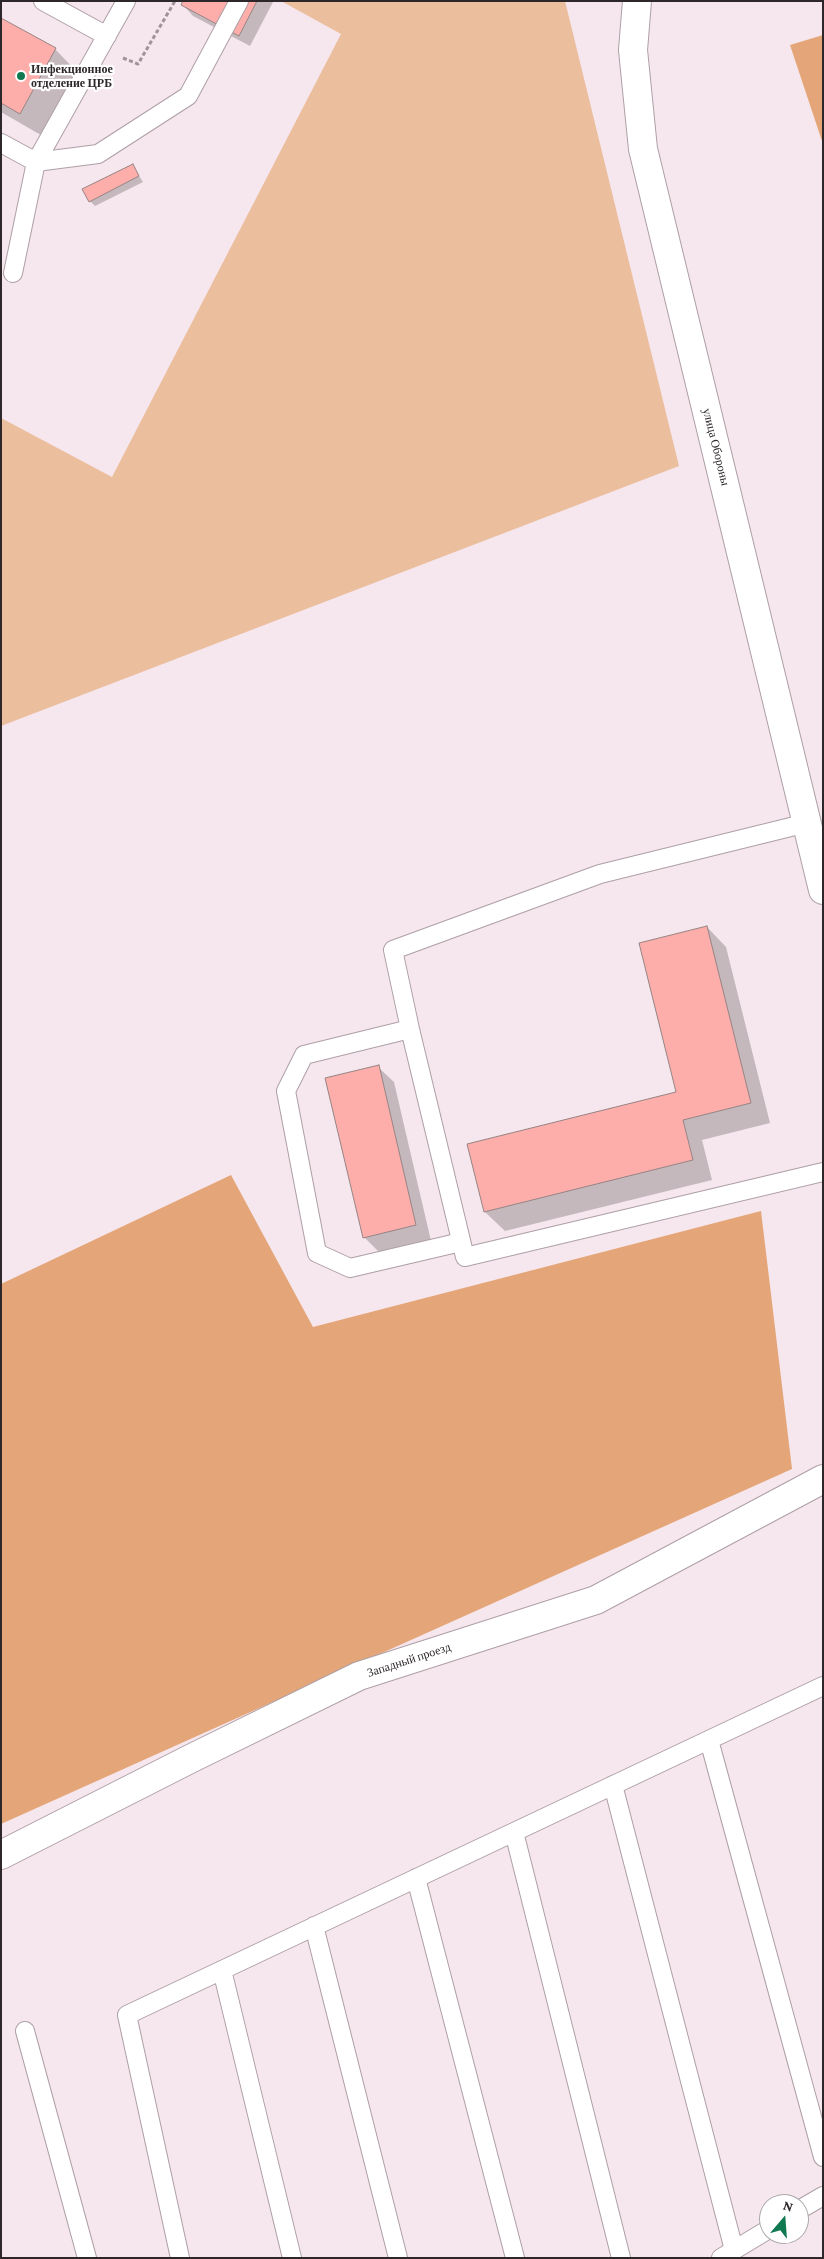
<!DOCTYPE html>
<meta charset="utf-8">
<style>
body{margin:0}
#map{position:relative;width:824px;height:2259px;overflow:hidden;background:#f6e6ed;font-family:"Crimson Pro",serif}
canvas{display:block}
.frame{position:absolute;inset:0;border:2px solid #2d272a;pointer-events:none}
.north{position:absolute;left:759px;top:2194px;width:50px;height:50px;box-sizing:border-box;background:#fff;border:1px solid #aba9aa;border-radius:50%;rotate:18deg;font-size:14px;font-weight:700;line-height:20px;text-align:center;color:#2d272a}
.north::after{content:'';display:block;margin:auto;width:18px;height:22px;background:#107952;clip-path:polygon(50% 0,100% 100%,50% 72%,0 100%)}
</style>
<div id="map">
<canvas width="824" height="2259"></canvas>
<div class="frame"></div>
<div class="north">N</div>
</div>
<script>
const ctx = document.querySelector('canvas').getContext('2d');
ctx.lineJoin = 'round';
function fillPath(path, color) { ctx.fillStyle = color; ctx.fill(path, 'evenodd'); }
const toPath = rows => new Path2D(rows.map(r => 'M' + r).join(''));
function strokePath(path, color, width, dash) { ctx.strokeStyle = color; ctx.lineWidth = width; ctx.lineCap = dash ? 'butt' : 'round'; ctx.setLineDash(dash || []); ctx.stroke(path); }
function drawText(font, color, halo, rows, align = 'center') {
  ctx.font = font + ' "Crimson Pro",serif'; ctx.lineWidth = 4.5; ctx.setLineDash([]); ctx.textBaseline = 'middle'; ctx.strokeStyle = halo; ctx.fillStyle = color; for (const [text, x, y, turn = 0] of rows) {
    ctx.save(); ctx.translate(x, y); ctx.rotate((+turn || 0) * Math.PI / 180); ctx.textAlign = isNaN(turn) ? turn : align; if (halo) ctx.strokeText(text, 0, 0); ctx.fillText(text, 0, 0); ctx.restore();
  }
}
const green = toPath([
 [281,1,565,1,679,466,1,726,1,418,112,477,341,34]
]);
const forest = toPath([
 [823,35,823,144,790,45],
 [231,1175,313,1327,761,1211,792,1469,1,1824,1,1284]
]);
const shadow = toPath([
 [185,1,272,1,273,2,250,46,193,16,183,5],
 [1,19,55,49,80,75,46,138,1,112],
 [132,165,143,182,95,206,90,201],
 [707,927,726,947,770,1123,702,1140,712,1180,505,1231,485,1212,678,1093],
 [378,1067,394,1082,431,1241,380,1253,364,1237]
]);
const building = toPath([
 [183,1,257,1,239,36,181,5,183,1],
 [1,18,56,48,20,114,1,103,1,18],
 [133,164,139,176,89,202,82,189,133,164],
 [707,926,751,1103,683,1120,693,1160,484,1212,467,1144,676,1092,639,943,707,926],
 [379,1065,416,1225,363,1238,325,1078,379,1065]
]);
const path = toPath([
 [123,58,138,64,175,1]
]);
const lane = toPath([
 [43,1,107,36],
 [1,143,36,162,126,1],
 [13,273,36,162,98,154,188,96,239,1],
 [807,823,600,874,393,950,410,1029,465,1257,823,1172],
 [410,1029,304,1055,286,1091,317,1253,350,1268,461,1242],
 [709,1740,823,2157],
 [613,1785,734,2250],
 [514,1832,621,2258],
 [416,1878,515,2258],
 [314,1926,398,2258],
 [222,1970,292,2258],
 [25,2031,87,2258],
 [799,2210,823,2196],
 [180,2258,127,2015,823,1686],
 [721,2258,769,2229]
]);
const street = toPath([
 [1,1855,192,1758,359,1676,596,1600,823,1479]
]);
const secondary = toPath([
 [637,1,633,50,643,149,823,890]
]);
const markers = [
 [21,76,5,"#107952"]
];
const poiNames = [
 ["Инфекционное",31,69],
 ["отделение ЦРБ",31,83]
];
const streetNames = [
 ["улица Обороны",716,447,76],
 ["Западный проезд",409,1660,-18]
];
fillPath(green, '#ebbe9e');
fillPath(forest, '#e4a678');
fillPath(shadow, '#0003');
fillPath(building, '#fdadaa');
strokePath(building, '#958483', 1);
strokePath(lane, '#ae9fa6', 20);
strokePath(street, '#ae9fa6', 30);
strokePath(secondary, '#ae9fa6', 30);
strokePath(path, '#a0949a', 3, [4, 2.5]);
strokePath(lane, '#fff', 18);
strokePath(street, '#fff', 28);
strokePath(secondary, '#fff', 28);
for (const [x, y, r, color] of markers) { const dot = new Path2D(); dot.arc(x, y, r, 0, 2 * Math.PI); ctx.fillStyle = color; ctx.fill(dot); strokePath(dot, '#fff', 2); }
drawText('bold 12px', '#2d272a', '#fff', poiNames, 'left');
drawText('12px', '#2d272a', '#fff', streetNames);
</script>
